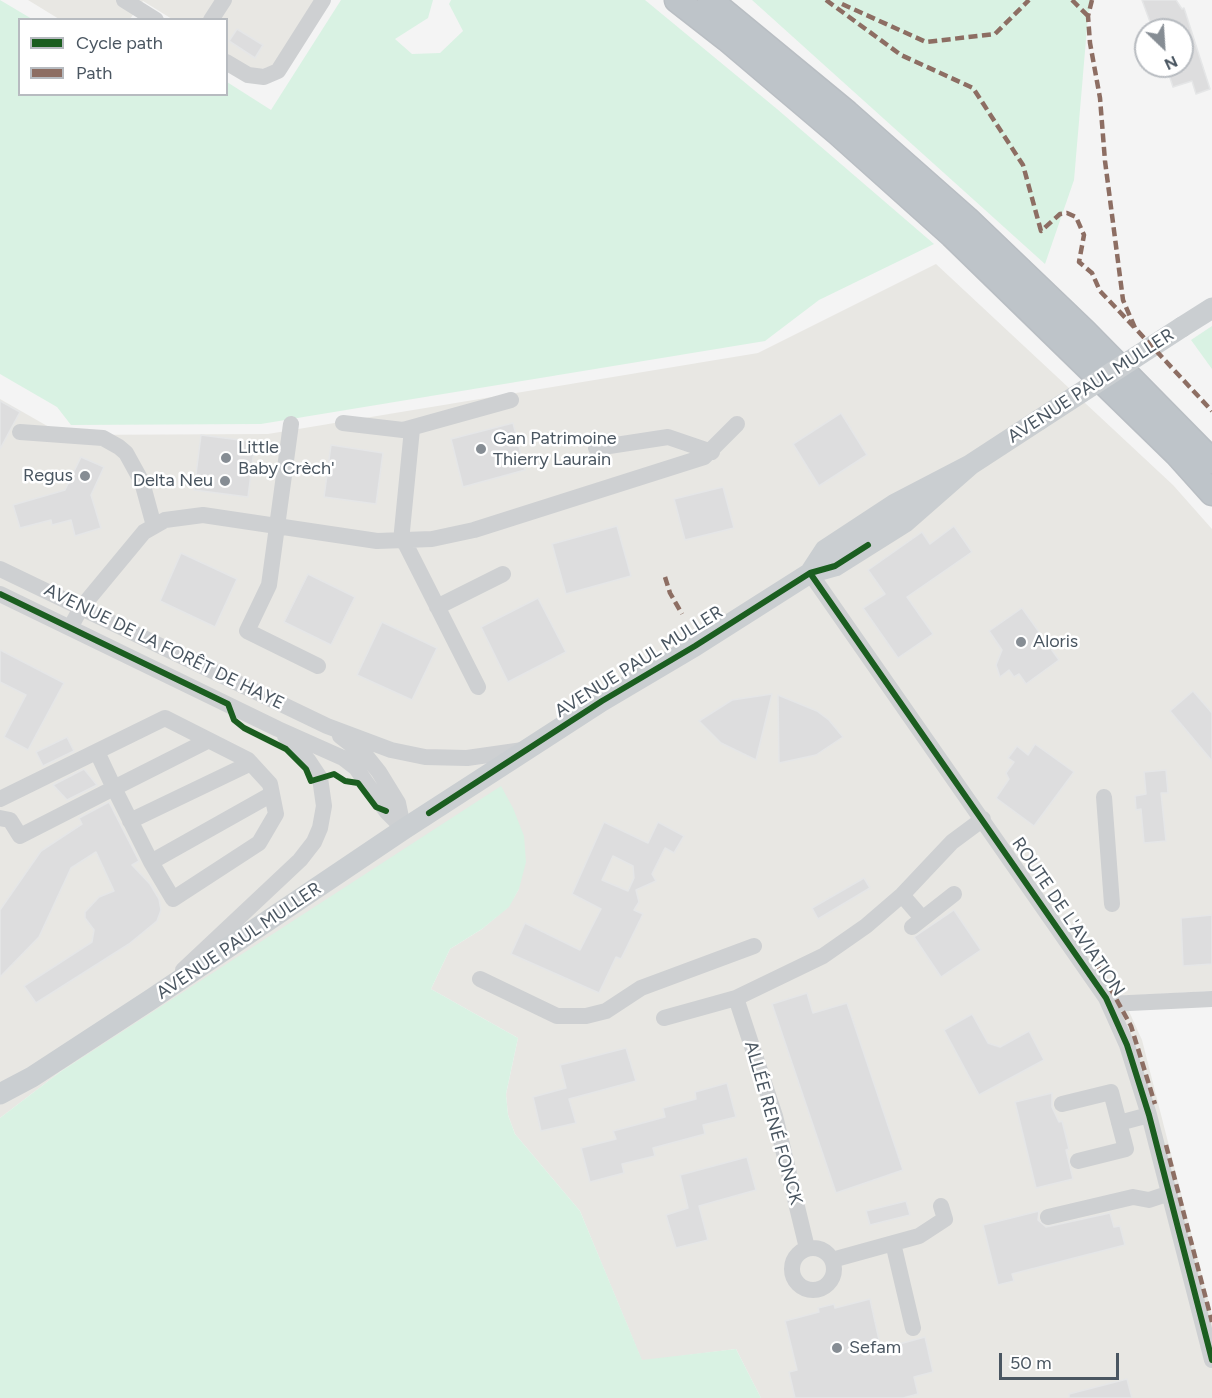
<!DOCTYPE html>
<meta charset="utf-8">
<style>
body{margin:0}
#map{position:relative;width:1212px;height:1398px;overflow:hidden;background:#f4f4f4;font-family:Figtree,sans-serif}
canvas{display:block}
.legend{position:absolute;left:18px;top:18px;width:210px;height:78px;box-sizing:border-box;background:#fff;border:2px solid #b7bbc0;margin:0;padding:8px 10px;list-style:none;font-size:18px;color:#4a5661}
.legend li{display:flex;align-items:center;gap:12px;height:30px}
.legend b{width:30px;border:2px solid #b7bbc0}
.north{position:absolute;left:1134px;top:18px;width:60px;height:60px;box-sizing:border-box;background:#fff;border:2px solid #b7bbc0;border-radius:50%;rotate:155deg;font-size:16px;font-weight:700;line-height:24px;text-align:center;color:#4a5661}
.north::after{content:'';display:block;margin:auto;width:21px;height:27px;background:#868d94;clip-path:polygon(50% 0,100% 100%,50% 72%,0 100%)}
.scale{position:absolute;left:999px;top:1353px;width:120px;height:27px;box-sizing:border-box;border:3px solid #4a5661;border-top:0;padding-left:8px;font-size:18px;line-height:21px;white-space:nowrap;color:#4a5661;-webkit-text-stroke:4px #fff;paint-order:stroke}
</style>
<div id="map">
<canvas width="1212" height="1398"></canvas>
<ul class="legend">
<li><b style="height:8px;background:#1b5e20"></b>Cycle path</li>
<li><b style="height:8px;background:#8d6e63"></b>Path</li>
</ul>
<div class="north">N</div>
<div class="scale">50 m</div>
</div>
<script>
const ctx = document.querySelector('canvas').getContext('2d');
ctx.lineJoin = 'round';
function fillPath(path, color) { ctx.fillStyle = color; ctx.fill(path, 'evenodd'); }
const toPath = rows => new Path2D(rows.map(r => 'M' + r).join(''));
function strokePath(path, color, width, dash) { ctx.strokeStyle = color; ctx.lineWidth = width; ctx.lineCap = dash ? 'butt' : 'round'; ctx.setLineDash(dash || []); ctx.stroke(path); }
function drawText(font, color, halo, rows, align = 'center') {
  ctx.font = font + ' Figtree,sans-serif'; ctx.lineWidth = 5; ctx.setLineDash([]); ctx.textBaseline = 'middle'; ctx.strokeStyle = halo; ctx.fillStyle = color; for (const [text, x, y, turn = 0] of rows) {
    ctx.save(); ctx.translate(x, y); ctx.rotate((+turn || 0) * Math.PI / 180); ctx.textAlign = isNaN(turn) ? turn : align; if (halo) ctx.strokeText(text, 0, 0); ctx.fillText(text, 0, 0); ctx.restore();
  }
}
const commercial = toPath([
 [28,0,324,0,275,66,251,71,227,55,226,20,172,19,143,1,130,19,59,19],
 [936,264,1173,485,1212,529,1212,991,1122,996,1142,1040,1212,1315,1212,1398,761,1398,736,1349,642,1361,580,1211,515,1134,508,1115,506,1094,518,1038,431,989,450,949,482,929,508,907,519,889,159,1010,60,1072,0,1118,0,399,63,435,268,434,758,353]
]);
const green = toPath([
 [0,0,32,19,20,20,20,94,226,94,227,82,271,110,341,0,433,0,428,18,395,39,412,54,440,53,463,31,449,4,451,0,645,0,777,109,934,244,819,300,765,341,261,424,71,425,57,407,0,374],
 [752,0,1092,0,1088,16,1074,180,1045,264],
 [1212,326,1212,369,1191,340],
 [501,786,513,808,524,836,526,862,519,889,509,907,482,929,450,949,431,989,518,1038,506,1094,508,1115,515,1134,580,1211,642,1360,736,1349,761,1398,0,1398,0,1118,60,1072]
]);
const building = toPath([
 [1142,0,1176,0,1182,9,1184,8,1210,89,1196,94,1192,81,1173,87,1166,66,1182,66,1182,30,1153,30,1142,0],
 [237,29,263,45,255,58,229,41,237,29],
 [0,401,20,412,0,449,0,401],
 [841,413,867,455,819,486,793,444,841,413],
 [513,423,525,470,463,487,451,439,513,423],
 [201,435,255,442,248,497,194,490,201,435],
 [331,445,383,453,376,504,324,497,331,445],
 [81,457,104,467,91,495,101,528,75,536,71,520,52,525,51,520,20,528,13,505,65,490,81,457],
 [723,487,734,528,685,540,674,499,723,487],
 [617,526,631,576,566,594,552,544,617,526],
 [954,526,972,552,907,597,933,634,898,658,863,608,885,594,868,570,922,532,930,544,954,526],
 [181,553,237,579,215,627,160,601,181,553],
 [308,574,355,597,331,645,284,622,308,574],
 [538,598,566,652,508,682,481,627,538,598],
 [1022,608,1059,660,1026,684,1019,674,1014,677,1009,670,1000,677,996,665,1002,650,989,631,1022,608],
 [382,622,437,648,412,700,357,675,382,622],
 [0,650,64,683,28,750,4,737,26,695,0,682,0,650],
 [1193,691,1212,713,1212,761,1170,711,1193,691],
 [772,694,756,760,721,743,699,721,732,700,772,694],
 [778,695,817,711,829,720,843,737,816,755,779,763,778,695],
 [67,737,74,751,43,766,36,752,67,737],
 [1035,744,1074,772,1034,826,996,798,1009,779,1006,773,1014,762,1008,758,1017,746,1028,755,1035,744],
 [84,769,97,785,67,800,53,785,84,769],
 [1166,770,1168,793,1161,793,1166,841,1144,843,1141,809,1136,810,1135,796,1146,794,1144,772,1166,770],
 [109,802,139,861,132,865,150,884,159,899,161,910,157,921,129,944,36,1003,24,986,92,942,94,930,85,918,85,912,99,897,114,891,96,852,71,868,39,937,0,977,0,910,41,851,82,824,79,818,109,802],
 [604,822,648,843,658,822,684,836,674,853,665,848,652,874,656,881,636,890,639,902,634,910,643,914,621,959,616,957,599,993,511,954,525,923,580,950,601,909,572,894,604,822],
 [613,856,633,866,634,878,628,891,602,880,613,856],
 [864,878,870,888,818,919,812,908,864,878],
 [954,910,981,950,941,977,914,937,954,910],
 [1212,915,1212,964,1183,966,1181,918,1212,915],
 [807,993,813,1013,847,1003,903,1170,836,1193,772,1004,807,993],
 [972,1014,988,1043,1000,1047,1029,1031,1044,1060,979,1095,944,1030,972,1014],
 [626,1048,636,1081,569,1099,576,1123,541,1131,533,1097,566,1088,560,1065,626,1048],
 [727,1083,736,1117,703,1125,705,1134,653,1148,655,1156,622,1164,624,1173,590,1182,581,1148,616,1139,613,1131,665,1117,663,1108,696,1099,695,1092,727,1083],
 [1052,1093,1052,1107,1059,1122,1062,1121,1069,1149,1066,1150,1073,1179,1036,1188,1015,1102,1052,1093],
 [747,1157,756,1190,699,1206,708,1240,676,1248,666,1215,688,1208,680,1175,747,1157],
 [906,1201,910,1215,870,1225,866,1211,906,1201],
 [1039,1211,1038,1220,1046,1227,1110,1213,1114,1227,1120,1226,1125,1245,1012,1274,1014,1281,998,1285,983,1225,1039,1211],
 [870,1299,881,1349,925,1337,933,1372,914,1377,918,1394,903,1398,795,1398,789,1372,797,1370,785,1321,819,1312,818,1308,834,1304,835,1308,870,1299],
 [1127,1379,1132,1398,1069,1398,1069,1394,1127,1379]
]);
const minor = toPath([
 [124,0,156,20],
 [211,20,224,0],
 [226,62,248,75,264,77,278,71,323,0],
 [343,423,403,430,511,400],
 [291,424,269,585,247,631,318,666],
 [20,432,103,438,119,447,126,453,142,482,154,526],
 [596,448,668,437,712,452],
 [401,541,412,429],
 [404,541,478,687],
 [0,569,327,726,391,750,425,757,467,758,523,750],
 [810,573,1106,998,1127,1045,1149,1115,1212,1360],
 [0,594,278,729,343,758,356,768,386,811,404,829],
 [437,607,503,574],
 [70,628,81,608,144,532,165,520,203,515,377,541,432,539,474,530,704,457,737,424],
 [340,736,367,757,379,772,398,803,403,827],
 [97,752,114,788,209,740],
 [1104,797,1112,904],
 [0,799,165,718,248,760,270,784,276,814,259,843,173,899,151,862,114,788,20,836,10,820,0,818],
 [130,821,251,763],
 [151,862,272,794],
 [902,895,922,918],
 [912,927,954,894],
 [183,970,300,860,314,842,320,828,324,806,320,778,308,760,285,736],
 [480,979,557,1016,586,1016,606,1011,641,988,754,946],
 [736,998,775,1116,807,1248],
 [1109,1004,1212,999],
 [664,1018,736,998,823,956,866,926,902,895,952,842,983,819],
 [1062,1104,1111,1092,1126,1149,1078,1161],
 [1119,1123,1149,1115],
 [1048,1217,1133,1197,1149,1200,1170,1193],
 [893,1243,913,1328],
 '792 1269a21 21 0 1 1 42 0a21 21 0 1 1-42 0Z',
 [832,1260,919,1236,945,1219,941,1206]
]);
const major = toPath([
 [1182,327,1212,308],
 [810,573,825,550,895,504,970,465,1039,420],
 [0,1094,32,1077,150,1000,404,829,602,701,695,646,810,573,835,566,905,522,970,465]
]);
const highway = toPath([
 [677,0,727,39,838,133,952,235,1177,454,1212,493],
 [710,0,847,113,967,219,1084,331,1212,461]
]);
const majorBridge = toPath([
 [1039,420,1182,327]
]);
const quiet = toPath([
 [826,0,901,55,973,88,1023,165,1041,231,1060,214,1067,213,1076,217,1084,235,1079,262,1092,273,1100,291,1135,328],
 [1072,0,1088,16],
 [1092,0,1088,16,1090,43,1100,98,1105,161,1123,300,1135,328,1212,411],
 [842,4,926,42,995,34,1029,0],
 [665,577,670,593,682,614],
 [1097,964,1131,1026,1155,1104],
 [1166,1145,1212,1322]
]);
const cycleway = toPath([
 [810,573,1106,998,1127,1045,1149,1115,1212,1360],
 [0,594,228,704,234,720,244,728,286,749,306,769,311,781,334,774,345,781,358,783,376,807,386,811],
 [429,813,602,701,695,646,810,573,835,566,868,545]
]);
const markers = [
 [481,449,6,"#868d94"],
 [226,458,6,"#868d94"],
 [85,476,6,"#868d94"],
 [225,481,6,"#868d94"],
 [1021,642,6,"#868d94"],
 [837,1348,6,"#868d94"]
];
const streetNames = [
 ["AVENUE PAUL MULLER",1091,386,-33],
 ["AVENUE DE LA FORÊT DE HAYE",164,647,26],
 ["AVENUE PAUL MULLER",639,662,-32],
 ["ROUTE DE L'AVIATION",1068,917,56],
 ["AVENUE PAUL MULLER",239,941,-34],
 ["ALLÉE RENÉ FONCK",773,1123,74]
];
const poiNames = [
 ["Gan Patrimoine",493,439],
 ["Thierry Laurain",493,460],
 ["Little",238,448],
 ["Baby Crèch'",238,469],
 ["Regus",73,476,"right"],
 ["Delta Neu",213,481,"right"],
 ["Aloris",1033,642],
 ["Sefam",849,1348]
];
fillPath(commercial, '#e8e7e3');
fillPath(green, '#d9f2e3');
fillPath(building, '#ddddde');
strokePath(building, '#e5e6e7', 1.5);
strokePath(highway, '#b9bec3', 27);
strokePath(minor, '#ced0d2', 16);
strokePath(major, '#caced1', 21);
strokePath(highway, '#bec4c9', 24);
strokePath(majorBridge, '#caced1', 21);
strokePath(quiet, '#8d6e63', 4.5, [9, 4.5]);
strokePath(cycleway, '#1b5e20', 6);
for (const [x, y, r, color] of markers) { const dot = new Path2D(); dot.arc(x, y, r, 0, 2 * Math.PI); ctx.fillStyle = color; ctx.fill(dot); strokePath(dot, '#fff', 2); }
drawText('18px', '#4a5661', '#fff', streetNames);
drawText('18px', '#4a5661', '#fff', poiNames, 'left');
</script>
